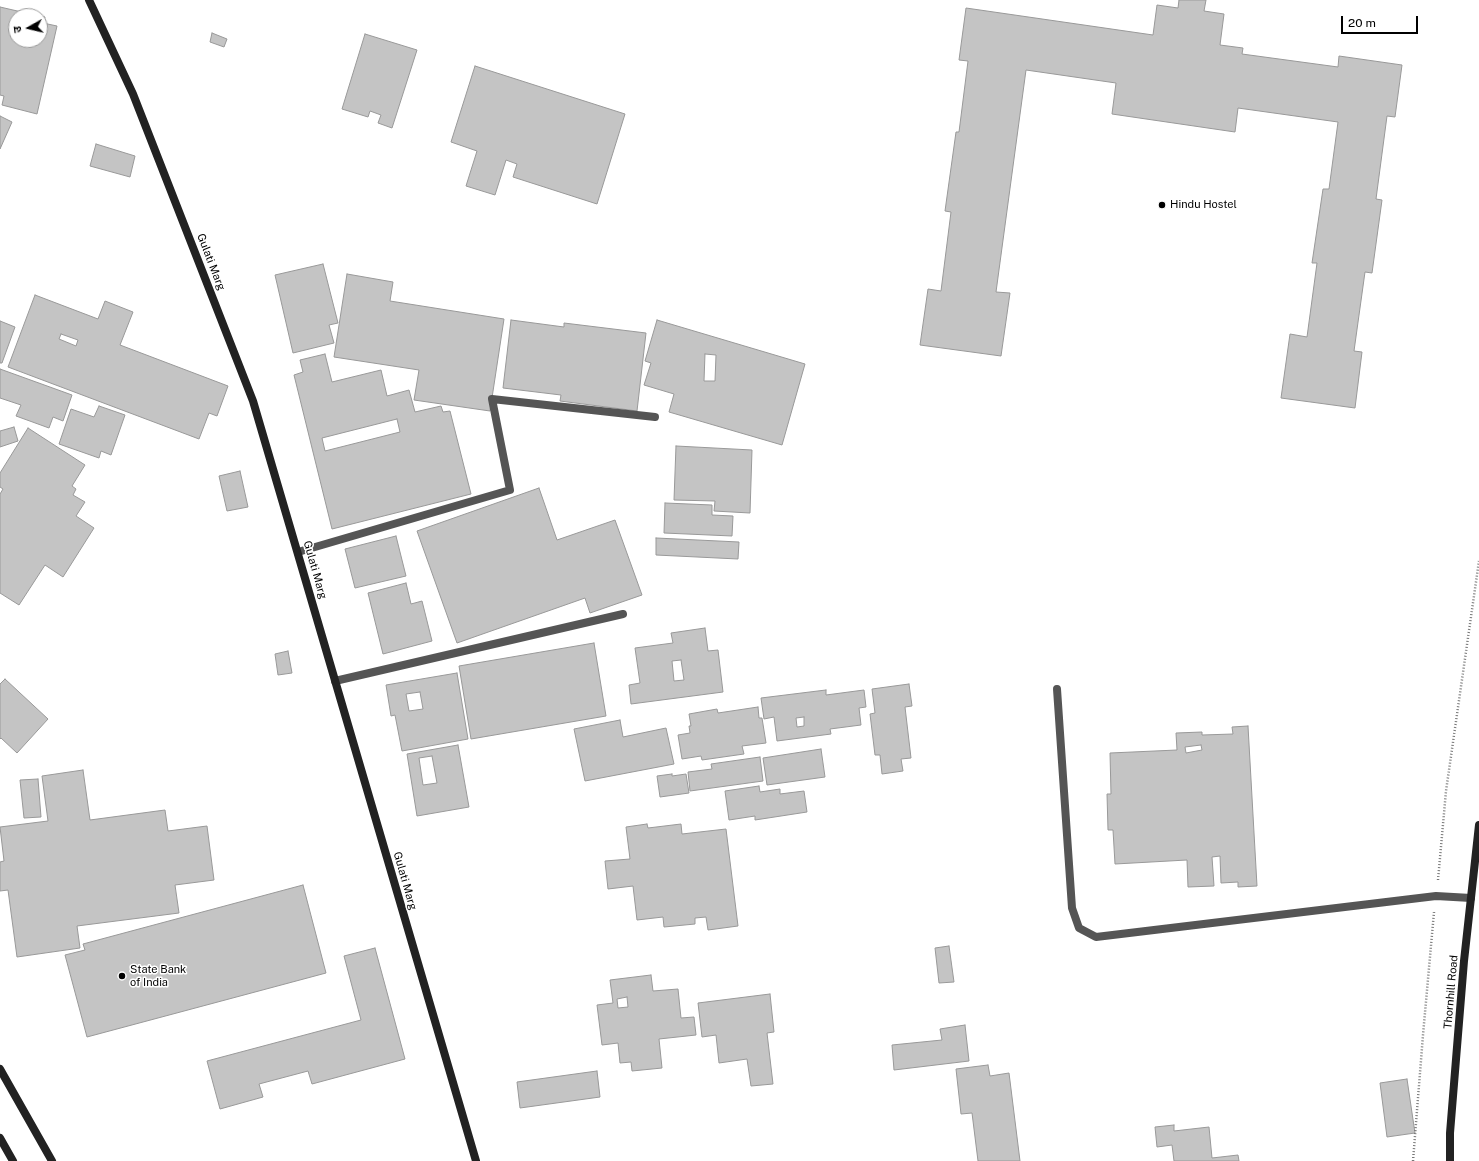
<!DOCTYPE html>
<meta charset="utf-8">
<style>
body{margin:0}
#map{position:relative;width:1479px;height:1161px;overflow:hidden;background:#fff;font-family:"Public Sans","Noto Sans Devanagari",sans-serif}
canvas{display:block}
.north{position:absolute;left:8px;top:8px;width:40px;height:40px;box-sizing:border-box;background:#fff;border:1px solid #999;border-radius:50%;rotate:262deg;font-size:11px;font-weight:700;line-height:16px;text-align:center;color:#000}
.north::after{content:'';display:block;margin:auto;width:14px;height:18px;background:#000;clip-path:polygon(50% 0,100% 100%,50% 72%,0 100%)}
.scale{position:absolute;left:1341px;top:16px;width:77px;height:18px;box-sizing:border-box;border:2px solid #000;border-top:0;padding-left:5px;font-size:12px;line-height:14px;white-space:nowrap;color:#000;-webkit-text-stroke:3px #fff;paint-order:stroke}
</style>
<div id="map">
<canvas width="1479" height="1161"></canvas>
<div class="north">उ</div>
<div class="scale">20 m</div>
</div>
<script>
const ctx = document.querySelector('canvas').getContext('2d');
ctx.lineJoin = 'round';
function fillPath(path, color) { ctx.fillStyle = color; ctx.fill(path, 'evenodd'); }
const toPath = rows => new Path2D(rows.map(r => 'M' + r).join(''));
function strokePath(path, color, width, dash) { ctx.strokeStyle = color; ctx.lineWidth = width; ctx.lineCap = dash ? 'butt' : 'round'; ctx.setLineDash(dash || []); ctx.stroke(path); }
function drawText(font, color, halo, rows, align = 'center') {
  ctx.font = font + ' "Public Sans",sans-serif'; ctx.lineWidth = 3; ctx.setLineDash([]); ctx.textBaseline = 'middle'; ctx.strokeStyle = halo; ctx.fillStyle = color; for (const [text, x, y, turn = 0] of rows) {
    ctx.save(); ctx.translate(x, y); ctx.rotate((+turn || 0) * Math.PI / 180); ctx.textAlign = isNaN(turn) ? turn : align; if (halo) ctx.strokeText(text, 0, 0); ctx.fillText(text, 0, 0); ctx.restore();
  }
}
const building = toPath([
 [1179,0,1206,0,1204,11,1224,14,1220,45,1243,48,1242,54,1338,67,1339,56,1402,65,1395,117,1387,116,1376,199,1382,200,1372,273,1365,272,1354,351,1362,352,1355,408,1281,398,1290,334,1307,337,1317,263,1312,263,1323,189,1329,189,1338,122,1238,108,1235,132,1112,114,1116,83,1026,70,996,292,1010,293,1001,356,920,345,928,289,941,291,951,212,945,211,956,132,959,132,968,61,959,60,966,8,1153,35,1157,5,1178,8,1179,0],
 [0,7,39,16,16,16,16,40,40,40,40,16,45,17,43,23,57,26,37,114,2,105,4,96,0,95,0,7],
 [212,33,227,39,224,47,210,42,212,33],
 [365,34,417,50,392,128,378,123,381,115,370,111,368,117,342,109,365,34],
 [475,66,625,114,597,204,513,177,517,164,506,160,495,195,466,186,477,151,451,142,475,66],
 [0,116,12,122,0,149,0,116],
 [96,144,135,156,130,177,90,166,96,144],
 [323,264,338,323,329,325,334,343,293,353,275,275,323,264],
 [347,274,393,282,390,301,504,319,490,411,414,400,419,370,334,357,347,274],
 [35,295,98,319,105,301,133,312,120,345,228,386,217,416,209,413,199,439,8,367,35,295],
 [61,334,78,340,76,346,59,339,61,334],
 [511,320,564,327,564,323,646,333,637,411,560,401,561,395,503,388,511,320],
 [657,320,805,364,782,445,669,412,674,394,644,385,651,363,645,361,657,320],
 [705,354,716,355,715,381,704,381,705,354],
 [0,321,15,327,2,363,0,363,0,321],
 [325,354,332,382,381,370,387,396,409,390,415,412,441,406,443,412,450,411,471,494,332,529,294,375,303,372,300,360,325,354],
 [397,419,400,432,325,451,322,438,397,419],
 [0,369,72,395,63,421,53,417,49,428,16,416,21,405,0,398,0,369],
 [99,406,125,415,111,455,101,451,99,458,59,444,71,409,94,417,99,406],
 [14,427,18,441,0,447,0,431,14,427],
 [28,428,85,465,72,486,76,489,73,495,85,502,76,516,94,528,63,577,45,565,19,605,0,593,0,494,3,489,0,487,0,473,28,428],
 [676,446,752,450,750,513,714,511,715,501,674,500,676,446],
 [240,471,248,507,227,511,219,476,240,471],
 [539,488,557,540,615,520,642,595,590,613,585,598,457,643,417,531,539,488],
 [665,503,712,505,712,515,733,516,732,536,664,533,665,503],
 [396,536,406,576,355,588,345,549,396,536],
 [656,538,739,542,738,559,656,555,656,538],
 [406,583,411,604,422,601,432,641,383,654,368,593,406,583],
 [705,628,708,651,718,650,723,692,631,704,629,685,640,683,635,648,673,643,671,633,705,628],
 [681,660,684,680,674,681,672,661,681,660],
 [594,643,606,716,471,739,459,666,594,643],
 [288,651,292,673,278,675,275,654,288,651],
 [457,673,468,739,402,751,395,715,391,716,386,685,457,673],
 [420,692,423,709,409,711,406,694,420,692],
 [5,679,48,719,17,753,1,738,0,739,0,684,5,679],
 [909,684,912,706,905,707,911,758,901,759,903,771,882,774,880,755,875,755,870,714,875,713,872,689,909,684],
 [826,690,826,695,864,690,866,707,859,708,861,725,830,729,831,734,777,741,774,717,764,719,761,698,826,690],
 [804,717,804,726,797,727,796,718,804,717],
 [758,707,759,718,762,718,766,743,742,746,744,754,702,760,701,756,682,759,678,735,690,733,689,726,691,726,689,714,717,709,718,713,758,707],
 [620,720,623,737,666,728,674,764,585,781,574,729,620,720],
 [1248,726,1257,886,1238,887,1238,882,1221,883,1220,856,1212,857,1214,886,1188,887,1187,860,1115,864,1113,830,1108,830,1107,794,1111,794,1110,753,1177,750,1176,733,1202,732,1202,735,1233,734,1232,727,1248,726],
 [1201,745,1202,750,1186,753,1185,747,1201,745],
 [458,745,469,807,417,816,407,754,458,745],
 [432,756,437,783,423,785,419,758,432,756],
 [821,749,825,777,767,785,763,758,821,749],
 [760,757,763,781,690,791,688,772,712,769,711,764,760,757],
 [83,770,90,820,165,810,168,831,207,826,214,880,175,885,179,913,77,926,80,948,17,957,8,890,0,891,0,862,4,861,0,827,48,821,42,776,83,770],
 [672,774,672,776,686,774,689,793,660,797,657,776,672,774],
 [38,779,41,817,24,818,20,780,38,779],
 [759,786,760,792,780,789,780,794,804,791,807,812,755,820,755,816,729,820,725,791,759,786],
 [647,824,648,828,681,824,682,834,726,829,738,926,708,930,706,917,695,918,695,924,664,927,663,917,637,920,633,886,608,889,605,861,630,859,626,827,647,824],
 [303,885,326,973,87,1037,65,955,85,950,83,944,303,885],
 [949,946,954,982,939,983,935,948,949,946],
 [375,948,405,1059,312,1084,308,1071,259,1084,263,1097,220,1109,207,1061,361,1020,344,956,375,948],
 [651,975,653,991,678,989,681,1018,694,1017,696,1035,659,1039,662,1068,632,1071,631,1062,620,1063,618,1043,602,1045,597,1005,613,1003,610,980,651,975],
 [627,997,628,1007,618,1008,617,999,627,997],
 [770,994,774,1032,767,1033,773,1084,751,1086,747,1059,719,1063,716,1035,702,1037,698,1003,770,994],
 [965,1025,969,1061,894,1070,892,1045,942,1040,940,1029,965,1025],
 [988,1065,990,1076,1009,1073,1020,1161,978,1161,972,1113,961,1114,956,1069,988,1065],
 [597,1071,600,1097,520,1108,517,1082,597,1071],
 [1407,1079,1415,1133,1387,1137,1380,1083,1407,1079],
 [1174,1125,1174,1131,1209,1127,1212,1158,1238,1155,1239,1161,1174,1161,1172,1145,1157,1147,1155,1127,1174,1125]
]);
const path = toPath([
 [1438,880,1446,791,1479,561],
 [1413,1161,1423,1035,1434,912]
]);
const lane = toPath([
 [1057,689,1072,908,1079,928,1096,937,1436,896,1471,898]
]);
const street = toPath([
 [298,552,510,490,492,399,655,417],
 [335,681,623,614]
]);
const secondary = toPath([
 [89,0,133,94,253,401,476,1161],
 [0,1069,52,1161],
 [0,1138,13,1161],
 [1450,1161,1450,1133,1464,961,1479,825]
]);
const markers = [
 [1162,205,4,"#000"],
 [122,976,4,"#000"]
];
const poiNames = [
 ["Hindu Hostel",1170,205],
 ["State Bank",130,970],
 ["of India",130,983]
];
const streetNames = [
 ["Gulati Marg",211,262,69],
 ["Gulati Marg",315,570,74],
 ["Gulati Marg",405,881,74],
 ["Thornhill Road",1451,992,-85]
];
fillPath(building, '#c4c4c4');
strokePath(building, '#999', 1);
strokePath(path, '#777', 2.5, [1, 2]);
strokePath(lane, '#555', 8);
strokePath(street, '#555', 8);
strokePath(secondary, '#222', 8);
for (const [x, y, r, color] of markers) { const dot = new Path2D(); dot.arc(x, y, r, 0, 2 * Math.PI); ctx.fillStyle = color; ctx.fill(dot); strokePath(dot, '#fff', 1.5); }
drawText('11px', '#000', '#fff', poiNames, 'left');
drawText('11px', '#000', '#fff', streetNames);
</script>
